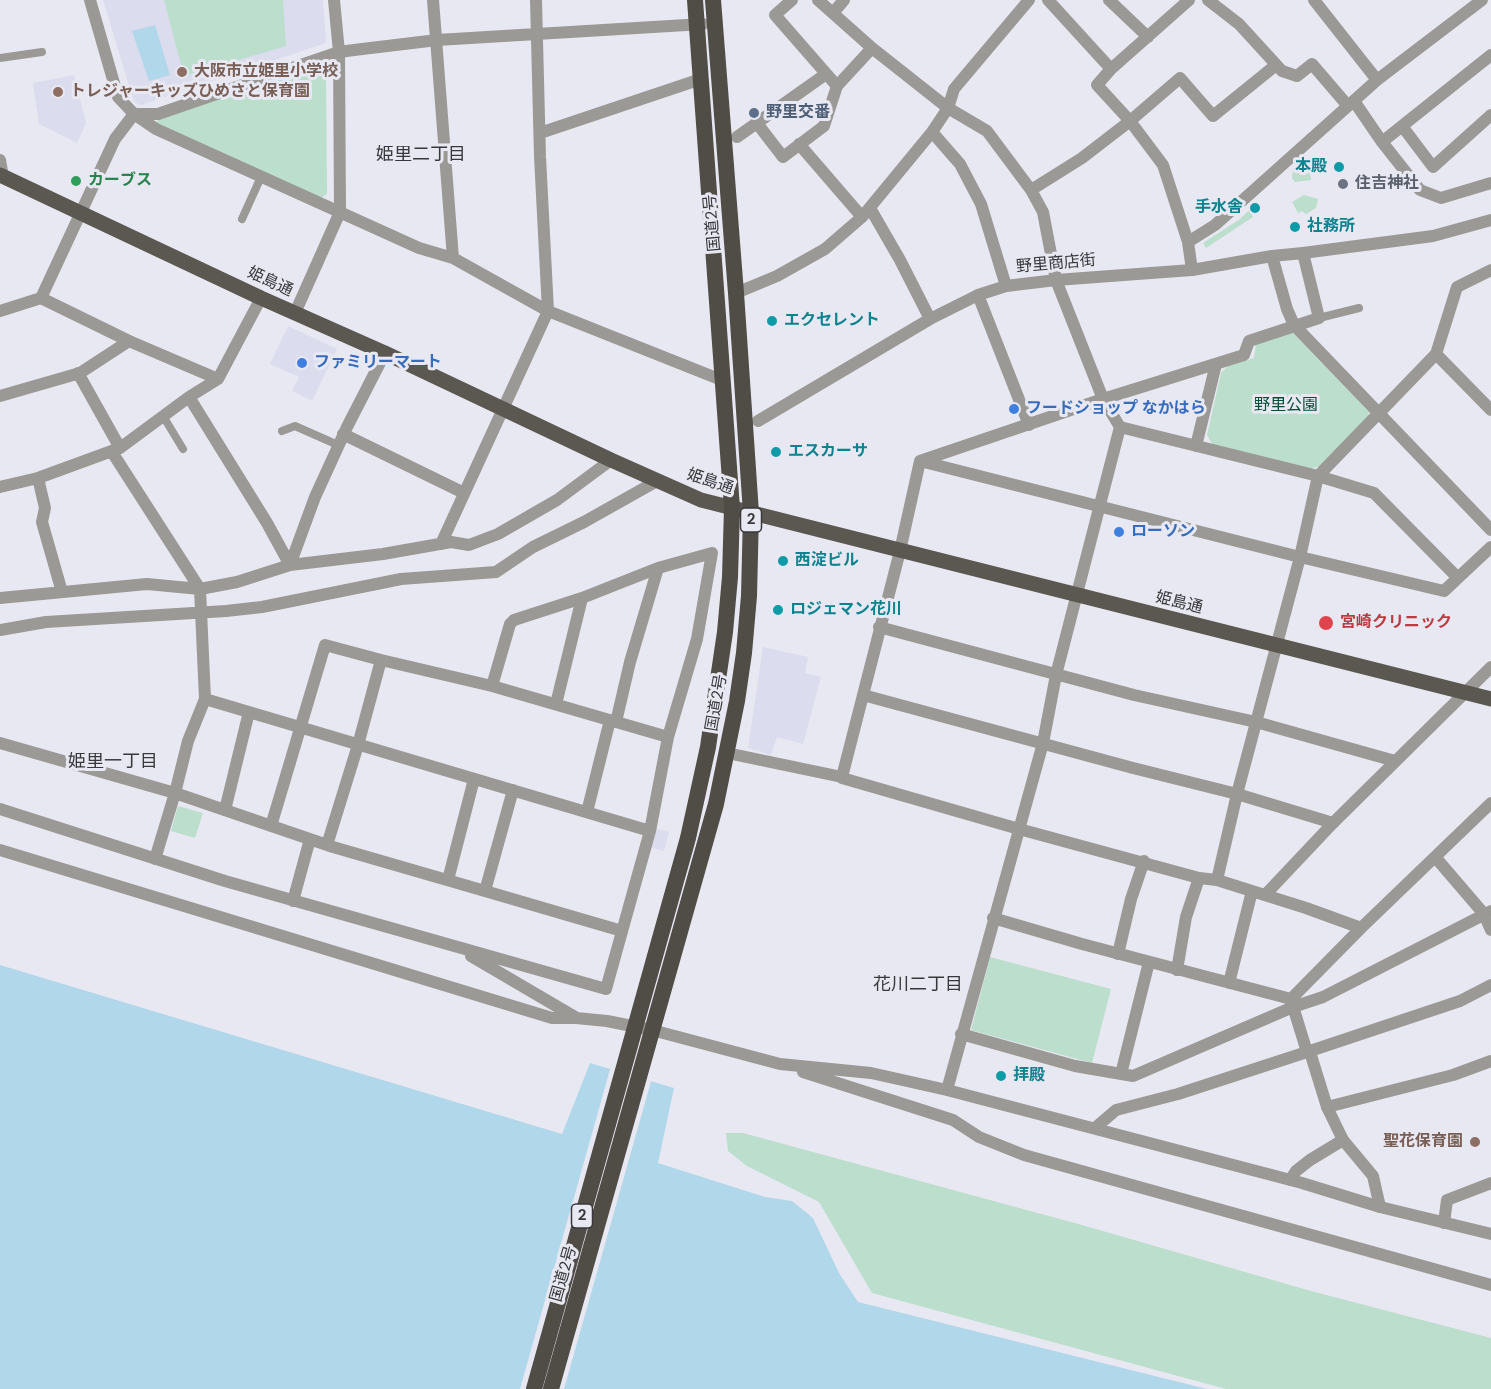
<!DOCTYPE html>
<meta charset="utf-8">
<style>
body{margin:0}
canvas{display:block;background:#e8e8f2}
</style>
<canvas width="1491" height="1389"></canvas>
<script>
const ctx = document.querySelector('canvas').getContext('2d');
ctx.lineJoin = 'round';
function fillPath(path, color) { ctx.fillStyle = color; ctx.fill(path, 'evenodd'); }
const toPath = rows => new Path2D(rows.map(r => 'M' + r).join(''));
function strokePath(path, color, width, dash) { ctx.strokeStyle = color; ctx.lineWidth = width; ctx.lineCap = dash ? 'butt' : 'round'; ctx.setLineDash(dash || []); ctx.stroke(path); }
function drawText(font, color, halo, rows, align = 'center') {
  ctx.font = font + ' "DM Sans","Noto Sans JP",sans-serif'; ctx.lineWidth = 6; ctx.setLineDash([]); ctx.textBaseline = 'middle'; ctx.strokeStyle = halo; ctx.fillStyle = color; for (const [text, x, y, turn = 0] of rows) {
    ctx.save(); ctx.translate(x, y); ctx.rotate((+turn || 0) * Math.PI / 180); ctx.textAlign = isNaN(turn) ? turn : align; if (halo) ctx.strokeText(text, 0, 0); ctx.fillText(text, 0, 0); ctx.restore();
  }
}
const built = toPath([
 [103,0,323,0,326,43,141,105,134,102],
 [74,75,86,123,77,143,39,124,33,83],
 [288,326,337,349,312,401,292,391,299,377,270,364],
 [763,647,808,657,805,673,821,677,803,744,777,737,771,755,748,748],
 [653,828,669,832,664,851,649,847]
]);
const green = toPath([
 [164,0,283,0,286,46,184,76],
 [318,66,326,71,327,194,321,198,157,123,158,117],
 [1308,160,1311,180,1295,182,1292,178,1293,171],
 [1304,195,1318,199,1316,208,1306,214,1302,211,1298,213,1292,202],
 [1249,210,1253,217,1206,248,1203,243,1240,219],
 [1283,331,1293,333,1369,412,1368,420,1320,466,1311,469,1212,444,1207,435,1221,373,1228,366,1254,358,1256,344],
 [178,806,203,813,195,838,171,831],
 [990,957,1111,989,1092,1063,971,1030],
 [726,1133,743,1133,1082,1225,1311,1291,1491,1338,1491,1389,1226,1389,872,1293,819,1202,747,1166,728,1151]
]);
const water = toPath([
 [155,25,170,75,149,81,132,31],
 [0,965,562,1134,590,1063,674,1088,658,1163,765,1197,792,1201,813,1218,839,1273,858,1302,1207,1389,0,1389]
]);
const pier = toPath([
 [611,1066,652,1078,564,1389,520,1389]
]);
const service = toPath([
 [0,58,42,52],
 [242,219,261,177],
 [1319,318,1359,308],
 [163,416,183,449],
 [282,431,295,426,338,445]
]);
const pedestrian = toPath([
 [1303,253,1433,236,1491,220],
 [758,421,930,319,978,295,1006,286,1056,280,1192,270],
 [1436,858,1484,914],
 [1118,954,1131,899,1144,861],
 [1177,970,1186,917,1199,878],
 [1310,1052,1327,1107,1343,1140,1373,1176,1380,1207],
 [1095,1128,1116,1110,1178,1094,1307,1052,1460,1001,1491,985]
]);
const minor = toPath([
 [90,0,118,97,134,114,156,129,419,248,453,258,548,311,724,381],
 [433,0,453,258],
 [792,0,775,15,837,86,872,48],
 [818,0,872,48,948,108,987,131,1031,190,1043,212,1056,280,1103,399,1120,427,1056,675,1043,743,947,1090],
 [1048,0,1111,69],
 [1109,0,1148,37],
 [1208,0,1239,24,1282,71,1297,76,1312,64,1348,106],
 [1314,0,1377,80],
 [833,13,844,0],
 [1354,101,1382,142,1420,190,1441,198,1491,183],
 [134,114,158,114,339,52,354,50,437,40,703,24],
 [756,122,783,157,824,126,837,86],
 [1402,126,1433,167,1491,115],
 [932,132,960,164,981,204,1006,286],
 [540,133,701,79],
 [737,137,826,74],
 [1382,142,1491,55],
 [799,144,862,217],
 [0,160,3,177],
 [1031,190,1082,158,1130,121,1180,78,1213,116,1276,65],
 [870,208,900,260,930,319],
 [1188,242,1215,225,1377,80,1482,0],
 [1272,256,1287,309,1294,325,1491,530],
 [736,293,777,276,825,249,862,217,932,132,948,108,954,89,1029,0],
 [978,295,1029,425],
 [41,298,115,139,134,114],
 [0,311,41,298,129,341,218,379,261,298],
 [295,313,340,212],
 [1436,354,1491,410],
 [78,373,120,448],
 [0,396,80,373,129,341],
 [189,397,267,523,290,565],
 [1120,427,1318,476,1374,493,1458,578],
 [343,434,464,493],
 [1196,446,1216,364],
 [112,452,200,589,205,699,188,741,175,793,155,859],
 [920,461,1300,557,1444,591,1491,547],
 [38,478,45,508,42,522,62,592],
 [0,487,38,478,120,448,189,397,218,379],
 [441,544,548,311,540,157,536,0],
 [290,565,315,497,347,427,385,353],
 [0,598,147,584,200,589,237,582,290,565,383,554,451,542,469,545,498,534,557,500,611,460],
 [879,627,1134,695,1256,722,1395,761],
 [0,630,46,622,226,611,262,607,401,579,496,572,533,547,584,522,657,481],
 [863,695,1133,768,1237,794,1333,823,1265,895],
 [205,699,650,831],
 [556,704,582,598],
 [616,722,630,662,658,568],
 [0,743,175,793,333,847,485,891,513,790],
 [727,753,842,777,842,778,1019,829,1199,878,1217,880,1306,908,1361,928],
 [842,777,900,551,920,461,1103,399,1244,355,1249,341,1319,318,1303,253,1272,256,1192,270,1188,242,1163,165,1130,121,1097,85,1111,69,1189,0],
 [0,809,225,881,606,989,650,831,668,737,697,639,712,553,658,568,582,598,514,620,510,624,492,686],
 [225,810,249,712],
 [587,812,610,720],
 [271,826,325,645,381,660],
 [327,845,358,745,381,660,492,686,668,737],
 [0,850,552,1018,576,1018,607,1021,652,1030,780,1064,871,1073,947,1090,1302,1183,1380,1207,1491,1234],
 [448,880,474,779],
 [1217,880,1237,794,1300,557,1318,476,1436,354,1457,287,1491,270],
 [485,891,622,931],
 [293,901,310,839],
 [1484,914,1491,930],
 [993,918,1082,944,1291,999],
 [471,956,575,1017],
 [1229,983,1252,891],
 [1291,999,1361,928,1491,803],
 [1291,1000,1307,1052],
 [961,1034,1075,1066,1133,1076,1293,1007,1323,997,1491,911],
 [803,1072,953,1120,979,1137,1024,1155,1491,1285],
 [1121,1074,1149,962],
 [1327,1107,1453,1075,1491,1061],
 [1290,1180,1296,1171,1310,1160,1343,1140],
 [1444,1223,1447,1200,1491,1183]
]);
const tertiary = toPath([
 [334,0,339,52,340,212],
 [1333,823,1491,667]
]);
const primary = toPath([
 [0,175,261,298,385,353,611,460,701,500,1491,699]
]);
const trunk = toPath([
 [534,1389,688,838,708,747,725,632,730,577,732,508,695,0],
 [551,1389,716,804,737,701,744,653,749,596,751,513,736,293,713,0]
]);
const markers = [
 [182,72,6,"#8d6e63"],
 [58,92,6,"#8d6e63"],
 [754,113,6,"#5c6f8a"],
 [1339,167,6,"#0f9aa8"],
 [76,181,6,"#2e9e5b"],
 [1343,184,6,"#6b7280"],
 [1255,208,6,"#0f9aa8"],
 [1295,227,6,"#0f9aa8"],
 [772,321,6,"#0f9aa8"],
 [302,363,6,"#3f7fe0"],
 [1014,409,6,"#3f7fe0"],
 [776,452,6,"#0f9aa8"],
 [1119,532,6,"#3f7fe0"],
 [783,561,6,"#0f9aa8"],
 [778,610,6,"#0f9aa8"],
 [1326,623,8,"#e0444e"],
 [1001,1076,6,"#0f9aa8"],
 [1475,1142,6,"#8d6e63"]
];
const shields = [
 [751,520,21],
 [582,1216,21]
];
const shieldNames = [
 ["2",751,520],
 ["2",582,1216]
];
const educationNames = [
 ["大阪市立姫里小学校",194,72],
 ["トレジャーキッズひめさと保育園",70,92],
 ["聖花保育園",1463,1142,"right"]
];
const serviceNames = [
 ["野里交番",766,113]
];
const cultureNames = [
 ["本殿",1327,167,"right"],
 ["手水舎",1243,208,"right"],
 ["社務所",1307,227],
 ["エクセレント",784,321],
 ["エスカーサ",788,452],
 ["西淀ビル",795,561],
 ["ロジェマン花川",790,610],
 ["拝殿",1013,1076]
];
const leisureNames = [
 ["カーブス",88,181]
];
const worshipNames = [
 ["住吉神社",1355,184]
];
const streetNames = [
 ["国道2号",713,223,-95],
 ["野里商店街",1056,264,-5],
 ["姫島通",270,282,25],
 ["姫島通",710,482,19],
 ["姫島通",1179,603,14],
 ["国道2号",717,703,-80],
 ["国道2号",564,1274,-74]
];
const shopNames = [
 ["ファミリーマート",314,363],
 ["フードショップ なかはら",1026,409],
 ["ローソン",1131,532]
];
const parkNames = [
 ["野里公園",1286,406]
];
const healthNames = [
 ["宮崎クリニック",1340,623]
];
const neighbourhoodNames = [
 ["姫里二丁目",421,155],
 ["姫里一丁目",113,762],
 ["花川二丁目",918,985]
];
fillPath(built, '#dbdced');
fillPath(green, '#bcdecc');
fillPath(water, '#b1d7ea');
fillPath(pier, '#e8e8f2');
strokePath(service, '#9b9995', 8);
strokePath(pedestrian, '#9b9995', 12);
strokePath(minor, '#9b9995', 12);
strokePath(tertiary, '#9b9995', 12);
strokePath(primary, '#5b5851', 15);
strokePath(trunk, '#504c46', 16);
for (const [x, y, r, color] of markers) { const dot = new Path2D(); dot.arc(x, y, r, 0, 2 * Math.PI); ctx.fillStyle = color; ctx.fill(dot); strokePath(dot, '#e8e8f2', 2); }
for (const [x, y, w] of shields) { const box = new Path2D(); box.roundRect(x - w / 2, y - 12, w, 24, 4.5); ctx.fillStyle = '#e8e8f2'; ctx.fill(box); strokePath(box, '#38383c', 1.5); }
drawText('bold 15px', '#38383c', null, shieldNames);
drawText('bold 16px', '#785e54', '#e8e8f2', educationNames, 'left');
drawText('bold 16px', '#4e5e75', '#e8e8f2', serviceNames, 'left');
drawText('bold 16px', '#0d838f', '#e8e8f2', cultureNames, 'left');
drawText('bold 16px', '#27864d', '#e8e8f2', leisureNames, 'left');
drawText('bold 16px', '#5b616d', '#e8e8f2', worshipNames, 'left');
drawText('16px', '#38383c', '#e8e8f2', streetNames);
drawText('bold 16px', '#366cbe', '#e8e8f2', shopNames, 'left');
drawText('16px', '#044d34', '#e8e8f2', parkNames);
drawText('bold 16px', '#be3a42', '#e8e8f2', healthNames, 'left');
drawText('18px', '#38383c', '#e8e8f2', neighbourhoodNames);
</script>
